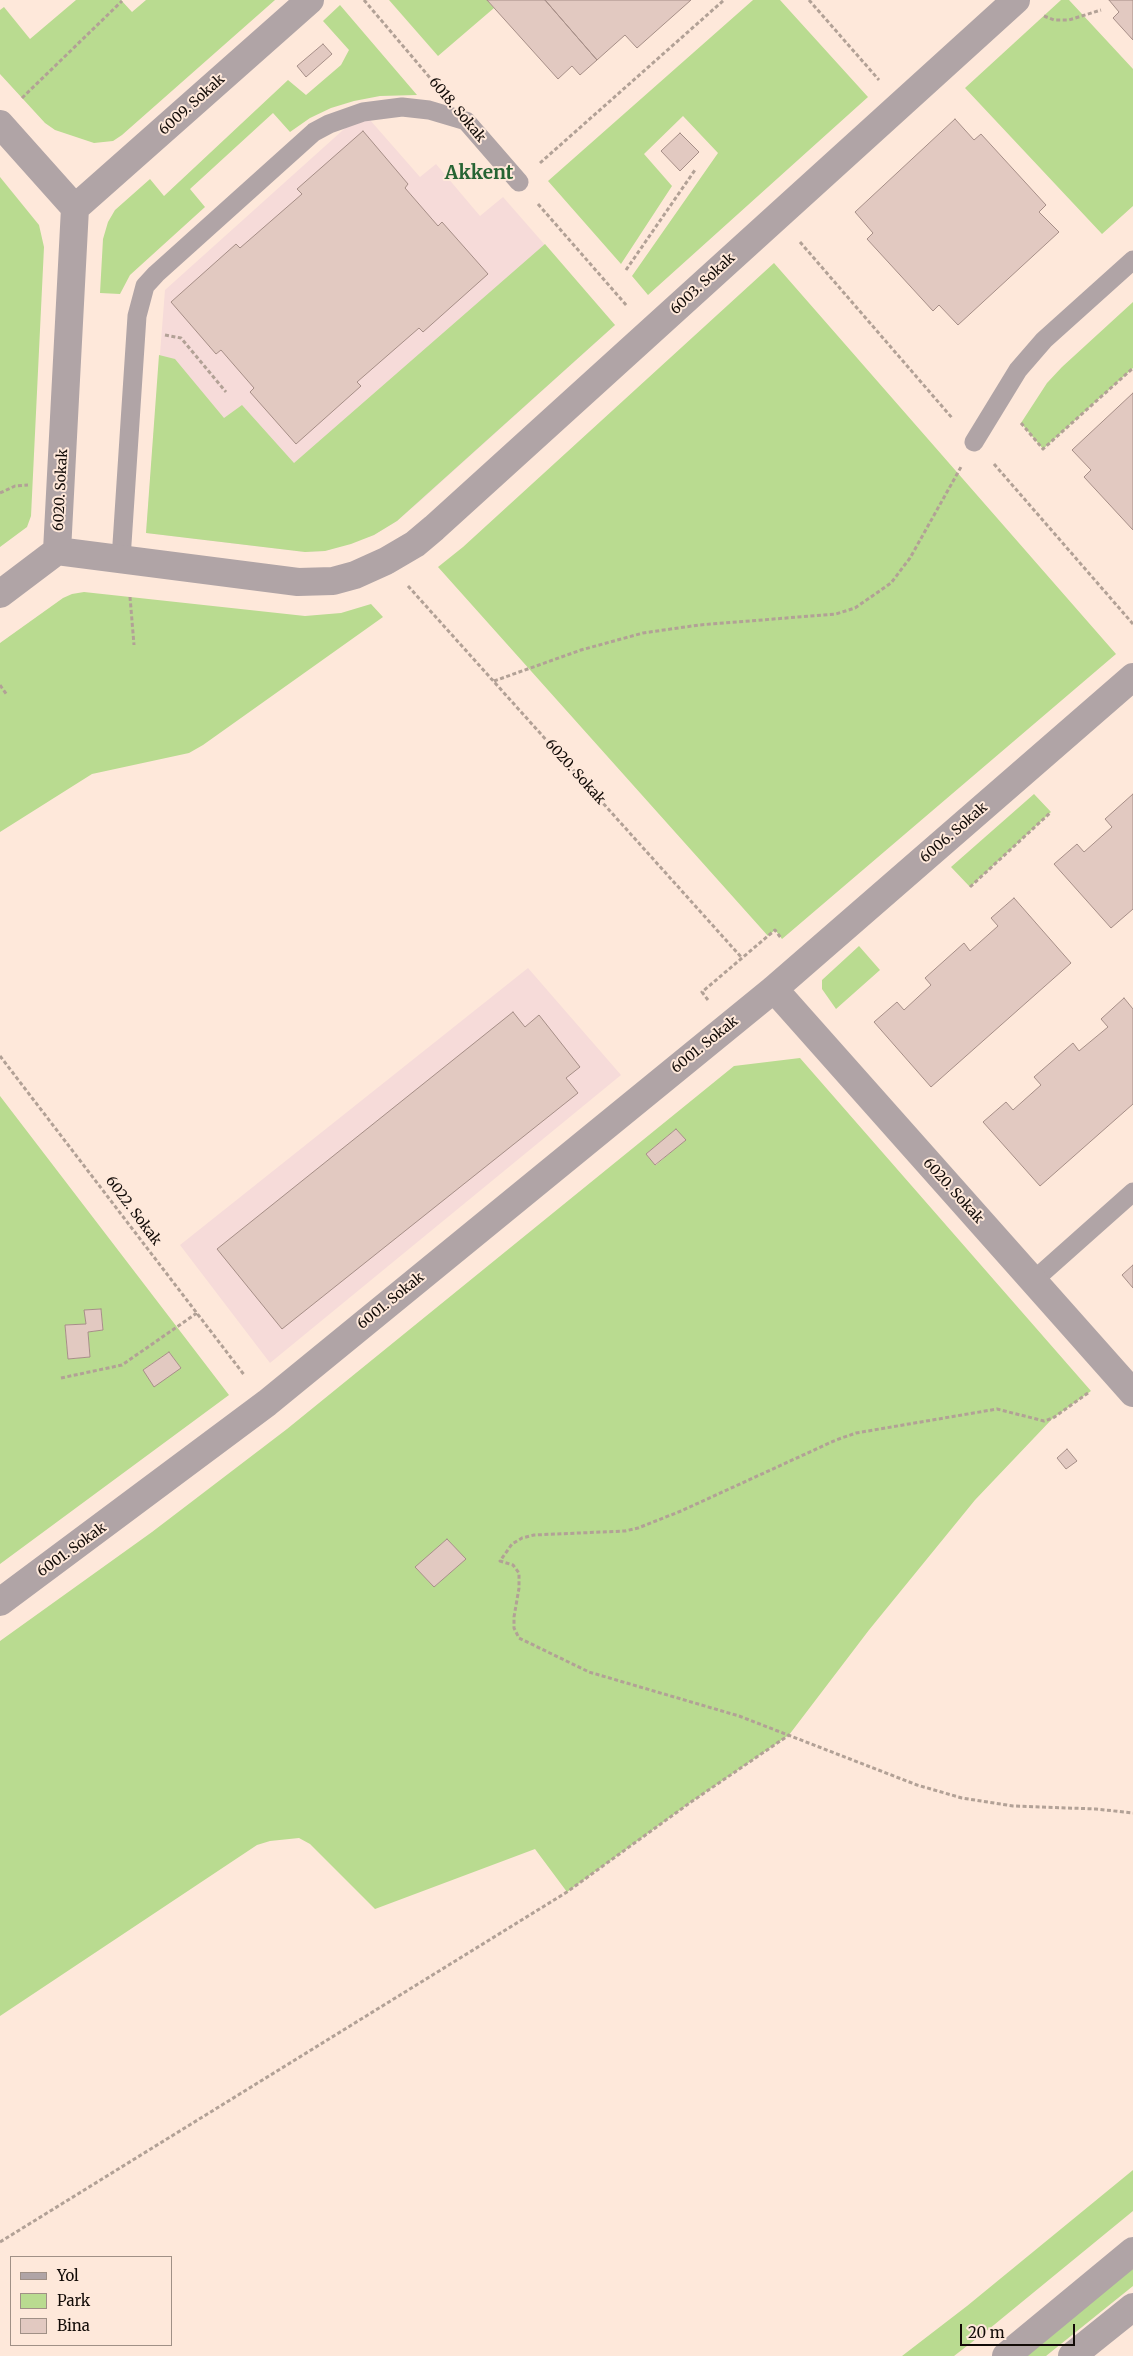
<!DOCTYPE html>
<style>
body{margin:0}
#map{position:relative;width:1133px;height:2356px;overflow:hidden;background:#fee8da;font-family:Merriweather,serif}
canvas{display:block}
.legend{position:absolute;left:10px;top:2256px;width:162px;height:90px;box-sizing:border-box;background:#fee8da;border:1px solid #a09086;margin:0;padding:6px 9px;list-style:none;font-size:15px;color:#120b07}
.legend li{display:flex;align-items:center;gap:10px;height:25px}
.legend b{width:25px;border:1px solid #a09086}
.scale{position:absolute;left:960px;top:2324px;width:115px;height:22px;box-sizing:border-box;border:2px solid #120b07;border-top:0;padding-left:6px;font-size:15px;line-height:18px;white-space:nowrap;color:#120b07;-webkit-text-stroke:4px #fee8da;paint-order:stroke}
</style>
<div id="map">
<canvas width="1133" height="2356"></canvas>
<ul class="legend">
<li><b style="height:6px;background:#b0a4a6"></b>Yol</li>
<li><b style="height:14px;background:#b9db90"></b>Park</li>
<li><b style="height:14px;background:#e2c9c1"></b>Bina</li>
</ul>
<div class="scale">20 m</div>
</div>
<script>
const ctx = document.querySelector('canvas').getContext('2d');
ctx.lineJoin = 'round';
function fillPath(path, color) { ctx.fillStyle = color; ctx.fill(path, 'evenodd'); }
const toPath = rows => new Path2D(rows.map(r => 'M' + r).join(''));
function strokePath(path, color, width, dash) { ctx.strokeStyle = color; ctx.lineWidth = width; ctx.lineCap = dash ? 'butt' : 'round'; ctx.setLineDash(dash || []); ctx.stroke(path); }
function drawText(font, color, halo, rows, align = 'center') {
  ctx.font = font + ' Merriweather,serif'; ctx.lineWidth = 4; ctx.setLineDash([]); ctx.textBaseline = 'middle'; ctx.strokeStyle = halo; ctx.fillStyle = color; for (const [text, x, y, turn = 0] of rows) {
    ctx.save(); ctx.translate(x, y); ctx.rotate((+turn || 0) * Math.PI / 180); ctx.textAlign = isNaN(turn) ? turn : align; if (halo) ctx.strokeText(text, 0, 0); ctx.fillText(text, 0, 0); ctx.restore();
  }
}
const commercial = toPath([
 [363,112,420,177,436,164,480,216,503,197,615,325,419,502,397,521,374,535,325,551,305,552,146,533,165,290],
 [528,968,621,1075,270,1363,180,1245]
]);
const green = toPath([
 [76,0,121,0,132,12,146,0,275,0,122,135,113,141,94,143,55,130,45,123,0,74,0,10,4,7,30,39],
 [389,0,487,0,494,8,438,56],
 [753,0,780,0,868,97,648,295,632,276,718,153,683,116,644,154,672,186,621,264,548,181],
 [1061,0,1069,0,1133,69,1133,206,1102,234,965,88],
 [340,5,417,95,380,96,354,101,331,108,310,118,290,132,273,113,190,189,205,207,130,275,120,294,100,293,103,239,108,222,115,210,150,179,164,196,288,80,306,95,341,65,349,50,323,21],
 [0,177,39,225,44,247,31,516,27,527,0,547],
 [545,244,615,325,397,521,374,535,351,544,325,551,305,552,146,533,159,355,175,359,224,418,242,405,294,463],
 [774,263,1116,654,782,939,775,930,768,936,438,567,463,547],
 [1133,302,1133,368,1043,449,1021,423,1047,383,1062,367],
 [84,592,305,616,341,613,371,604,383,617,203,745,189,753,92,774,0,832,0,643,63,598,72,594],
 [1034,794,1051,812,970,887,951,867],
 [859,946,880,970,836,1009,822,989,822,980],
 [800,1058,1091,1391,1053,1418,975,1500,869,1630,789,1735,691,1802,567,1892,535,1849,375,1909,310,1844,299,1838,270,1841,257,1845,0,2016,0,1641,152,1532,287,1429,734,1066],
 [676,1129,685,1140,656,1165,646,1154],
 [447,1539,465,1559,434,1587,416,1567],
 [0,1096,229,1395,0,1564],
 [101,1309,103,1330,88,1332,90,1357,68,1359,65,1325,86,1324,85,1310],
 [169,1352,181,1368,143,1370],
 [1133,2170,1133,2211,989,2329,954,2356,902,2356,967,2306],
 [1133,2268,1133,2286,1046,2356,1025,2356]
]);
const building = toPath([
 [487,0,545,0,597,60,580,75,572,66,558,79,487,0],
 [545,0,691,0,637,48,625,35,597,60,545,0],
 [1109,0,1133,0,1133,40,1113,18,1119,12,1109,0],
 [323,44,332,54,306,77,297,66,323,44],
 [955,119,974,140,981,134,1046,205,1039,212,1059,232,958,325,939,305,933,311,867,239,873,233,855,212,955,119],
 [363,131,408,184,405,188,438,226,442,222,488,274,423,332,419,328,357,382,361,386,296,444,250,392,254,388,221,350,216,354,171,302,236,244,240,248,302,194,297,189,363,131],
 [680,133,699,152,680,171,661,151,680,133],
 [1133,393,1133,530,1084,477,1091,470,1072,450,1133,393],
 [1133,794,1133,909,1111,928,1054,864,1077,844,1084,852,1112,827,1105,819,1133,794],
 [1014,898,1071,963,931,1087,874,1022,897,1002,904,1010,931,985,925,978,964,943,970,951,998,926,991,918,1014,898],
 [1124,998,1133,1009,1133,1104,1040,1186,983,1122,1006,1102,1013,1110,1041,1085,1034,1077,1073,1043,1079,1051,1108,1027,1101,1019,1124,998],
 [513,1012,525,1027,539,1015,580,1067,566,1078,578,1093,282,1329,217,1249,513,1012],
 [676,1129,686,1140,655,1165,646,1154,676,1129],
 [1133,1265,1133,1288,1122,1275,1133,1265],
 [101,1309,103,1330,88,1332,90,1357,68,1359,65,1325,86,1324,84,1310,101,1309],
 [169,1352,181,1368,154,1387,143,1370,169,1352],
 [1067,1449,1077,1461,1066,1469,1057,1458,1067,1449],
 [447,1539,466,1559,434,1587,415,1567,447,1539]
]);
const path = toPath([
 [364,0,431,79],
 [809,0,879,80],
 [1044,16,1054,20,1069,20,1101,10],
 [22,98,122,1],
 [540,163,724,0],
 [538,204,627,306],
 [800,242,953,419],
 [626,270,695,170],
 [165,335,181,338,226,392],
 [1021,423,1043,449,1133,368],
 [994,464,1133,624],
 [0,493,15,486,28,485],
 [408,586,742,958],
 [130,597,134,645],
 [494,681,581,650,643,633,699,625,836,614,855,608,891,583,910,558,961,467],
 [0,685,7,695],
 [970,887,1051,812],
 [708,1000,702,992,775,930,781,938],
 [0,1056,245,1376],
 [61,1378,122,1365,197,1313],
 [1088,1393,1053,1418,1044,1421,997,1409,856,1433,836,1440,681,1511,638,1528,625,1531,534,1535,522,1538,512,1544,500,1561,513,1565,519,1573,519,1588,514,1617,514,1628,519,1638,589,1672,739,1716,917,1785,962,1798,1013,1806,1096,1809,1133,1813],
 [0,2242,567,1892,691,1802,789,1735]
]);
const service = toPath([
 [974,442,1018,370,1044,340,1133,260],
 [121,559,137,316,145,286,156,274,314,132,329,124,363,112,402,107,429,110,466,121,519,182],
 [1033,1281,1133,1192]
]);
const minor = toPath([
 [0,124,75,208,57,551,298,582,333,581,355,575,386,561,415,544,434,528,1016,0],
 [75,208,310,0],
 [0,594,57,551],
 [774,989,1133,1393],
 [0,1602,267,1403,584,1144,774,989,1133,677]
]);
const tertiary = toPath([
 [1006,2356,1133,2251],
 [1072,2356,1133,2307]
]);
const streetNames = [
 ["6009. Sokak",192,105,-42],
 ["6018. Sokak",457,110,50],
 ["6003. Sokak",703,284,-43],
 ["6020. Sokak",61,490,-87],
 ["6020. Sokak",575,772,48],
 ["6006. Sokak",954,833,-41],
 ["6001. Sokak",705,1045,-39],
 ["6020. Sokak",953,1191,48],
 ["6022. Sokak",133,1211,53],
 ["6001. Sokak",391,1301,-39],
 ["6001. Sokak",72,1550,-36]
];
const districtNames = [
 ["Akkent",479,174]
];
fillPath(commercial, '#f6dbd9');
fillPath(green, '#b9db90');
fillPath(building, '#e2c9c1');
strokePath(building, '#a68e87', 1);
strokePath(path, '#b2a196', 3, [4, 2.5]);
strokePath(service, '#b0a4a6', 19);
strokePath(minor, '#b0a4a6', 28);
strokePath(tertiary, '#b0a4a6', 28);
drawText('14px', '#120b07', '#fee8da', streetNames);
drawText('bold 19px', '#276433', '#fee8da', districtNames);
</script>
